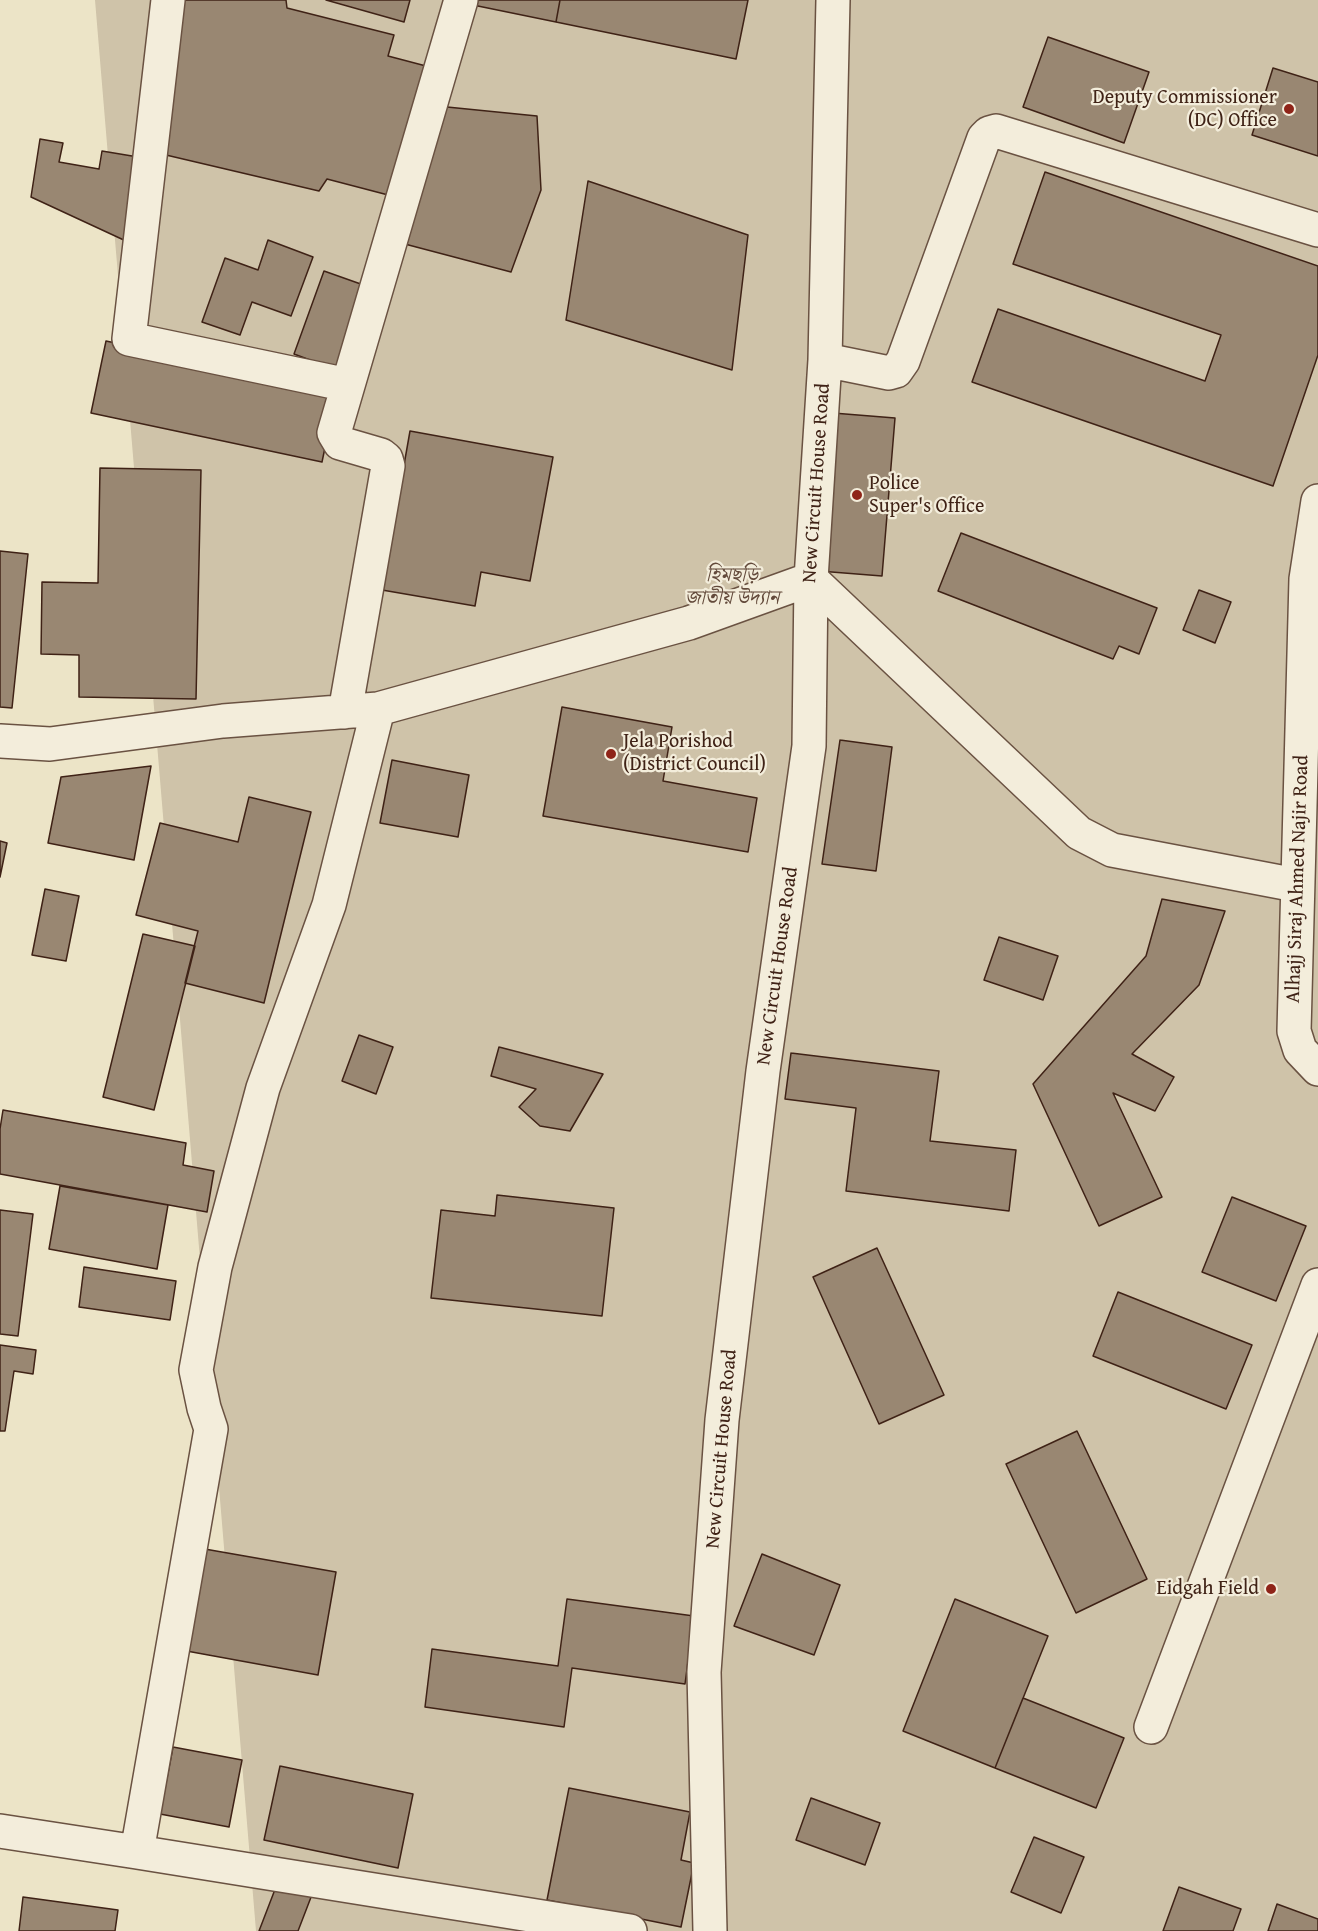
<!DOCTYPE html>
<meta charset="utf-8">
<style>
body{margin:0}
canvas{display:block;background:#ece4c7}
</style>
<canvas width="1318" height="1931"></canvas>
<script>
const ctx = document.querySelector('canvas').getContext('2d');
ctx.lineJoin = 'round';
function fillPath(path, color) { ctx.fillStyle = color; ctx.fill(path, 'evenodd'); }
const toPath = rows => new Path2D(rows.map(r => 'M' + r).join(''));
function strokePath(path, color, width, dash) { ctx.strokeStyle = color; ctx.lineWidth = width; ctx.lineCap = dash ? 'butt' : 'round'; ctx.setLineDash(dash || []); ctx.stroke(path); }
function drawText(font, color, halo, rows, align = 'center') {
  ctx.font = font + ' "Gentium Book Plus","Noto Serif Bengali",serif'; ctx.lineWidth = 4.5; ctx.setLineDash([]); ctx.textBaseline = 'middle'; ctx.strokeStyle = halo; ctx.fillStyle = color; for (const [text, x, y, turn = 0] of rows) {
    ctx.save(); ctx.translate(x, y); ctx.rotate((+turn || 0) * Math.PI / 180); ctx.textAlign = isNaN(turn) ? turn : align; if (halo) ctx.strokeText(text, 0, 0); ctx.fillText(text, 0, 0); ctx.restore();
  }
}
const green = toPath([
 [95,0,1318,0,1318,1931,256,1931]
]);
const building = toPath([
 [184,0,286,0,287,8,394,35,388,56,426,66,392,196,327,179,319,191,149,151,184,0],
 [326,0,410,0,404,22,326,0],
 [474,0,560,0,556,22,473,5,474,0],
 [560,0,748,0,736,59,556,22,560,0],
 [1048,37,1149,72,1124,143,1023,107,1048,37],
 [1273,68,1318,82,1318,156,1252,135,1273,68],
 [437,106,537,116,541,190,511,272,401,243,437,106],
 [40,139,63,143,59,162,99,169,102,151,156,160,141,248,31,197,40,139],
 [1045,172,1318,266,1318,355,1273,486,972,382,998,309,1205,381,1221,335,1013,264,1045,172],
 [588,181,748,235,732,370,566,320,588,181],
 [268,240,313,257,291,316,252,302,240,335,202,322,225,258,258,270,268,240],
 [324,271,372,288,342,372,294,354,324,271],
 [106,341,337,390,322,462,91,413,106,341],
 [833,413,895,418,882,576,819,571,833,413],
 [410,431,553,457,530,581,481,572,475,606,382,590,410,431],
 [100,468,201,470,196,699,79,697,79,655,41,654,42,582,98,583,100,468],
 [961,533,1157,608,1139,654,1119,646,1113,659,938,591,961,533],
 [0,551,28,554,12,708,0,707,0,551],
 [1199,590,1231,602,1215,643,1183,630,1199,590],
 [562,707,672,727,663,781,757,798,748,852,543,816,562,707],
 [840,740,892,747,876,871,822,864,840,740],
 [392,760,469,775,458,837,380,823,392,760],
 [151,766,134,860,48,843,61,777,151,766],
 [249,797,311,812,264,1003,185,983,198,931,136,915,160,823,238,842,249,797],
 [0,841,7,843,0,877,0,841],
 [45,889,79,896,66,961,32,955,45,889],
 [1162,899,1225,911,1199,985,1132,1054,1174,1077,1155,1111,1113,1093,1162,1197,1099,1226,1033,1084,1146,956,1162,899],
 [143,934,195,946,154,1110,103,1097,143,934],
 [999,937,1058,956,1043,1000,984,980,999,937],
 [359,1035,393,1047,376,1094,342,1081,359,1035],
 [499,1047,603,1074,570,1131,540,1126,519,1107,536,1089,491,1076,499,1047],
 [791,1053,939,1071,930,1141,1016,1150,1009,1211,846,1191,856,1108,785,1099,791,1053],
 [3,1110,186,1143,183,1165,214,1171,207,1212,0,1174,0,1129,3,1110],
 [60,1186,168,1205,157,1269,49,1249,60,1186],
 [497,1195,614,1208,602,1316,431,1298,441,1210,495,1216,497,1195],
 [1232,1197,1306,1226,1276,1301,1202,1272,1232,1197],
 [0,1210,33,1214,18,1336,0,1334,0,1210],
 [877,1248,944,1395,879,1424,813,1277,877,1248],
 [84,1267,176,1281,170,1320,79,1307,84,1267],
 [1118,1292,1252,1345,1226,1409,1093,1356,1118,1292],
 [0,1345,36,1350,33,1374,14,1371,5,1431,0,1431,0,1345],
 [1077,1431,1147,1579,1076,1613,1006,1464,1077,1431],
 [199,1548,336,1572,318,1675,181,1650,199,1548],
 [762,1554,840,1585,814,1655,734,1626,762,1554],
 [567,1599,694,1616,685,1684,572,1668,564,1727,425,1707,432,1649,558,1666,567,1599],
 [955,1599,1048,1636,995,1768,903,1731,955,1599],
 [1023,1698,1124,1738,1096,1808,995,1768,1023,1698],
 [173,1747,242,1760,229,1827,160,1814,173,1747],
 [280,1766,413,1794,398,1868,264,1840,280,1766],
 [569,1788,690,1812,681,1860,694,1863,681,1927,547,1900,569,1788],
 [811,1798,880,1823,865,1865,796,1840,811,1798],
 [1034,1837,1084,1857,1061,1913,1011,1892,1034,1837],
 [279,1879,313,1892,298,1931,259,1931,279,1879],
 [1179,1887,1241,1909,1233,1931,1163,1931,1179,1887],
 [23,1897,118,1910,115,1931,19,1931,23,1897],
 [1277,1904,1318,1919,1318,1931,1268,1931,1277,1904]
]);
const minor = toPath([
 [168,0,129,339,348,385],
 [825,360,889,373,896,371,903,361,984,138,989,133,996,131,1318,230],
 [1318,501,1306,579,1294,1031,1300,1050,1318,1069],
 [378,709,329,905,263,1088,215,1267,196,1370,204,1408,211,1429,137,1852,630,1931],
 [345,712,388,466,386,459,381,455,340,443,334,433,461,0],
 [0,741,50,744,223,721,378,709,689,623,811,579,1079,833,1112,850,1296,885],
 [1151,1727,1318,1285],
 [0,1831,137,1852],
 [710,1931,704,1672,722,1420,763,1071,809,746,811,579,825,360,833,0]
]);
const markers = [
 [1289,109,6,"#8f2418"],
 [857,495,6,"#8f2418"],
 [611,754,6,"#8f2418"],
 [1271,1589,6,"#8f2418"]
];
const poiNames = [
 ["Deputy Commissioner",1277,98],
 ["(DC) Office",1277,121],
 ["Police",869,484,"left"],
 ["Super's Office",869,507,"left"],
 ["Jela Porishod",623,742,"left"],
 ["(District Council)",623,765,"left"],
 ["Eidgah Field",1259,1589]
];
const streetNames = [
 ["New Circuit House Road",817,483,-86],
 ["Alhajj Siraj Ahmed Najir Road",1298,879,-88],
 ["New Circuit House Road",778,966,-82],
 ["New Circuit House Road",722,1449,-85]
];
const parkNames = [
 ["হিমছড়ি",732,576],
 ["জাতীয় উদ্যান",732,599]
];
fillPath(green, '#cfc3a9');
fillPath(building, '#998772');
strokePath(building, '#3f2216', 1.5);
strokePath(minor, '#6a5242', 36);
strokePath(minor, '#f3eddb', 33);
for (const [x, y, r, color] of markers) { const dot = new Path2D(); dot.arc(x, y, r, 0, 2 * Math.PI); ctx.fillStyle = color; ctx.fill(dot); strokePath(dot, '#f3eddb', 2); }
drawText('20px', '#3f2216', '#f3eddb', poiNames, 'right');
drawText('20px', '#3f2216', '#f3eddb', streetNames);
drawText('italic 20px', '#634a3b', '#f3eddb', parkNames);
</script>
